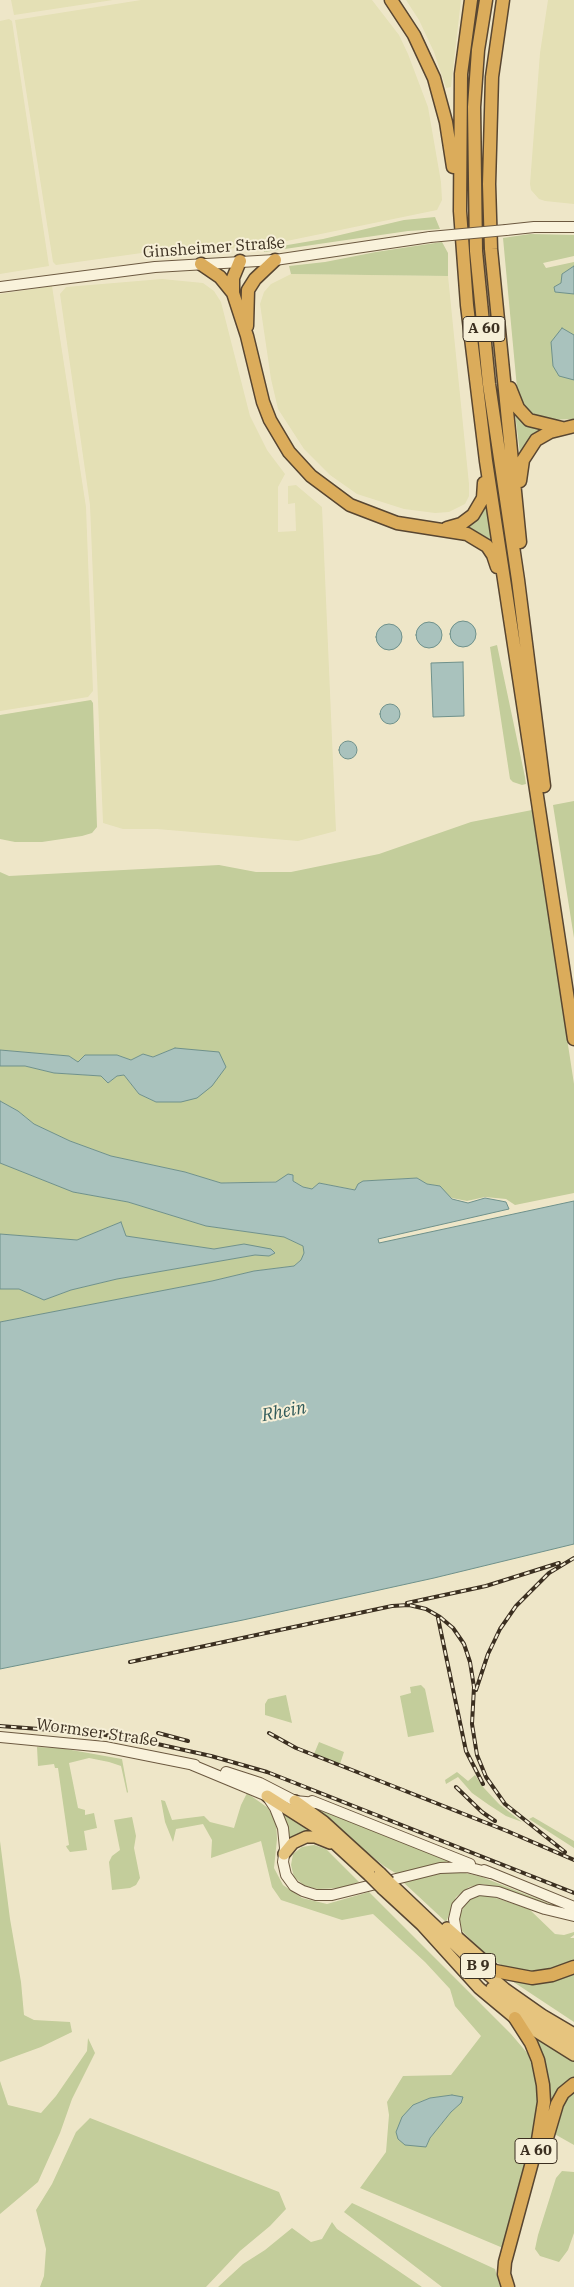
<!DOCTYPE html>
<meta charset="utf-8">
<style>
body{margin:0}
canvas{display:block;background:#eee6c8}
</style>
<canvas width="574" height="2287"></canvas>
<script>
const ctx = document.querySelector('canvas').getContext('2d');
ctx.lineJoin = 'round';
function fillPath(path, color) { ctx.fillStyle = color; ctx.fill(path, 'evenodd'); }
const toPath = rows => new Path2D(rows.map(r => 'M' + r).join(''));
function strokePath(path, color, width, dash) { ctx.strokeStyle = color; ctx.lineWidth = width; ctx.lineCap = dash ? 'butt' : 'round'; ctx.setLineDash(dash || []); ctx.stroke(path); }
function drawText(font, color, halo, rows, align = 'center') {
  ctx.font = font + ' "IBM Plex Serif",serif'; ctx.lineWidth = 4; ctx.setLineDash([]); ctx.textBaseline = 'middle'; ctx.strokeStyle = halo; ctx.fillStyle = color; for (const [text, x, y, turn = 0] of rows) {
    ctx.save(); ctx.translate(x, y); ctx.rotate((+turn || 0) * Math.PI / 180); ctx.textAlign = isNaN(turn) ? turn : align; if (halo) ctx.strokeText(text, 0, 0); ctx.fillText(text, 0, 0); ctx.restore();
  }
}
const farmland = toPath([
 [11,0,113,0,14,15],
 [141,0,372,0,399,35,408,54,428,107,441,182,442,200,437,210,277,243,239,248,156,251,56,265,53,262,15,20],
 [406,0,461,0,451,87,446,88,434,52,419,20],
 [548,0,574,0,574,204,545,201,539,199,531,190,530,184,540,53],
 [9,19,12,21,49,266,0,274,0,21],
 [291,274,448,276,469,484,469,496,465,504,449,512,435,513,404,509,357,494,330,475,304,449,278,409,271,379,260,304,264,292,271,284],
 [162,279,203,283,214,291,221,302,250,416,267,450,285,474,278,487,278,532,296,531,295,503,288,504,288,486,296,485,322,507,336,831,298,841,157,829,123,829,103,823,90,505,60,294,66,287],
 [52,286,86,507,93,691,88,697,0,711,0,294]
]);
const green = toPath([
 [435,217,440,229,408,231,264,252,264,249,323,239,404,220],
 [530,234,574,235,574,256,543,263,546,268,574,262,574,419,546,420,532,413,522,402,517,388,503,238],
 [442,242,448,253,448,276,291,274,289,266,325,262,376,252],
 [515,413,552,429,522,454,520,454],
 [486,500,494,548,469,532,464,526],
 [497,645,525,777,526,784,522,785,513,782,510,779,490,647],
 [91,700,93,703,97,827,92,833,82,836,42,842,15,842,0,839,0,715],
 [574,801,574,938,553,805],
 [532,810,574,1084,574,1193,515,1205,506,1199,485,1197,467,1201,452,1198,443,1192,440,1186,427,1184,417,1178,363,1181,356,1190,319,1183,312,1189,303,1187,293,1181,221,1183,185,1172,111,1156,70,1141,34,1124,18,1111,0,1101,0,1066,25,1066,54,1073,101,1076,108,1083,117,1076,124,1075,139,1094,156,1102,181,1102,175,1048,153,1057,143,1054,131,1060,117,1055,78,1062,69,1056,0,1050,0,872,9,876,219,865,256,872,291,872,379,854,471,822],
 [0,1163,73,1192,128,1202,206,1226,284,1237,303,1246,304,1253,301,1260,294,1266,254,1271,212,1281,0,1322,0,1289,19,1289,44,1300,71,1290,117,1279,255,1255,269,1256,244,1244,214,1249,126,1236,121,1222,77,1240,0,1234],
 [421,1685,425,1689,434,1732,408,1737,400,1696,411,1693,410,1687],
 [286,1695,292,1723,265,1715,265,1704,268,1699],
 [319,1742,344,1752,340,1764,314,1754],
 [37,1747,60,1748,122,1759,128,1792,127,1793,121,1766,109,1762,89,1758,69,1763,78,1808,85,1810,85,1815,94,1813,97,1828,84,1831,87,1850,70,1852,67,1848,66,1846,69,1845,58,1768,55,1768,54,1764,38,1766],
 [457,1772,468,1781,475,1775,484,1788,499,1804,522,1822,506,1816,489,1805,472,1793,458,1777,446,1784,445,1780],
 [247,1793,268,1808,276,1822,277,1839,274,1868,283,1885,302,1898,327,1904,369,1892,511,2034,528,2054,536,2079,538,2107,533,2138,503,2248,360,2188,386,2152,389,2115,387,2102,403,2076,451,2075,481,2036,455,2006,450,1989,425,1962,373,1914,342,1920,281,1900,272,1887,261,1841,211,1858,212,1840,203,1824,176,1829,173,1842,165,1822,161,1800,165,1801,172,1820,204,1816,210,1822,234,1828,241,1805],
 [452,2095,461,2103,451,2112,430,2138,426,2147,413,2105,430,2098],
 [308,1805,453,1860,452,1863,397,1874,384,1866],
 [281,1808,317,1833,288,1843],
 [132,1817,136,1836,134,1848,140,1878,136,1885,130,1888,112,1890,109,1862,112,1856,120,1850,114,1820],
 [533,1817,574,1841,574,1848,529,1819],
 [0,1841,10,1919,21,1982,24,2015,34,2020,70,2022,72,2032,41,2047,0,2062],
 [314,1845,326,1849,359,1882,340,1888,318,1889,305,1886,294,1877,291,1865,293,1854,302,1847],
 [461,1872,482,1877,568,1911,546,1906,492,1886,482,1884,469,1887,456,1897,446,1922,403,1882,444,1873],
 [484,1894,529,1909,555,1934,564,1935,574,1932,574,1935,570,1938,574,1938,574,1963,537,1974,508,1969,488,1957,462,1931,459,1916,467,1901,475,1895],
 [574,1972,574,2022,512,1981,513,1981],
 [530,2034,574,2059,574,2080,555,2100,509,2268,514,2287,510,2287,507,2272,545,2122],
 [88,2038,95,2053,72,2099,60,2133,38,2182,0,2214,0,2081,8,2105,41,2113,56,2096,87,2051],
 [574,2088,574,2145,551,2132,555,2114],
 [90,2118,279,2192,286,2209,270,2226,240,2251,206,2287,40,2287,44,2276,46,2249,36,2210,52,2184,76,2132],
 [562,2171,574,2172,574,2233,568,2250,559,2262,540,2256,535,2249,538,2235,556,2178],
 [352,2203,495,2269,500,2287,442,2287,344,2212],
 [332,2222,337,2229,422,2287,218,2287,243,2264,265,2250,292,2228,311,2242,322,2239]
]);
const water = toPath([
 [574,266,574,294,555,292,554,287,561,283,562,274,574,266],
 [562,328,574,335,574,380,559,376,553,366,551,342,562,328],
 '450 634a13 13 0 1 1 26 0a13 13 0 1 1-26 0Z',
 '416 635a13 13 0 1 1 26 0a13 13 0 1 1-26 0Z',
 '376 637a13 13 0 1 1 26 0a13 13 0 1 1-26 0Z',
 [463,662,464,716,433,717,431,663,463,662],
 '380 714a10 10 0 1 1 20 0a10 10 0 1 1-20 0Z',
 '339 750a9 9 0 1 1 18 0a9 9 0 1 1-18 0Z',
 [175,1048,219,1052,226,1067,212,1086,197,1098,181,1102,156,1102,139,1094,124,1075,117,1076,108,1083,101,1076,54,1073,25,1066,0,1066,0,1050,69,1056,78,1062,85,1055,117,1055,131,1060,143,1054,153,1057,175,1048],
 [0,1101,18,1111,34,1124,70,1141,111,1156,185,1172,221,1183,276,1182,288,1174,293,1175,293,1181,303,1187,312,1189,319,1183,355,1190,358,1184,363,1181,417,1178,427,1184,440,1186,452,1199,468,1203,485,1198,501,1201,506,1202,509,1209,378,1239,379,1243,574,1201,574,1544,434,1578,243,1620,0,1669,0,1322,212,1281,254,1271,294,1266,301,1260,304,1253,303,1246,284,1237,206,1226,128,1202,73,1192,0,1163,0,1101],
 [121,1222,126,1236,214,1249,244,1244,271,1249,275,1253,269,1256,255,1255,117,1279,71,1290,44,1300,19,1289,0,1289,0,1234,77,1240,121,1222],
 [452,2095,463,2097,461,2103,451,2112,430,2138,426,2147,405,2145,398,2139,396,2132,402,2117,413,2105,430,2098,452,2095]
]);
const secondary = toPath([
 [506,230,534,227,574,227],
 [0,287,155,267,275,260,430,237],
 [0,1737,105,1747,195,1765],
 [190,1764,267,1796,275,1808,283,1828,285,1848,283,1862,286,1875,294,1886,303,1891,316,1895,332,1895,440,1868,467,1867,490,1873],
 [226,1772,260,1783,295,1801,316,1803],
 [312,1801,470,1864],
 [484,1870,574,1907],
 [457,1937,454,1919,457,1906,467,1895,479,1890,498,1892,545,1909,574,1916]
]);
const trunk = toPath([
 [267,1796,319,1829,370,1876],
 [295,1801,324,1822,380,1873],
 [284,1854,293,1843,306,1837,315,1837,330,1843],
 [389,1882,470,1959,505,1989,542,2015,574,2034],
 [383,1889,422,1925,479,1988,515,2018,574,2055],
 [447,1928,491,1967],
 [492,1988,535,2022,574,2046]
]);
const motorway = toPath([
 [391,0,414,35,434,78,446,122,453,167],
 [471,0,461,74,460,211,467,305,486,461,574,1039],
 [486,0,478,50,474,107,476,251,489,384,518,580,544,786],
 [503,0,492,77,489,184,491,249,520,542],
 [240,261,233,278,233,293,247,336,263,402,270,420,289,452,311,476,350,505,397,523,467,534,487,546,493,555,497,567],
 [201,264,220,277,233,293],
 [247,326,248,290,255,279,275,260],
 [510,388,518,408,529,420,562,428],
 [520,481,523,460,536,440,550,432,574,426],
 [447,528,461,524,473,515,483,498,484,483],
 [495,1971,532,1978,552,1975,574,1967],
 [547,2138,557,2104,563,2093,574,2084],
 [508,2287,504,2274,505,2262,538,2140,544,2102,543,2085,538,2060,531,2043,515,2018]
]);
const rail = toPath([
 [407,1603,486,1586,559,1563],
 [438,1618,466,1751,483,1784],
 [130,1662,392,1606,409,1605,426,1609,440,1617,453,1628,464,1644,470,1662,474,1687,472,1724,477,1755,486,1777,505,1804,565,1852],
 [476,1690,488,1654,500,1629,516,1606,549,1573,574,1558],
 [0,1726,91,1733,135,1739,211,1756,267,1772,574,1893],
 [158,1733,188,1741],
 [269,1733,296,1748,507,1831,574,1860],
 [456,1787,482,1812,495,1821]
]);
const secondaryBridge = toPath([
 [430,237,506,230]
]);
const trunkBridge = toPath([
 [380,1873,389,1882],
 [370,1876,383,1889]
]);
const shields = [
 [484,329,42],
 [478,1966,35],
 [536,2151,42]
];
const shieldNames = [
 ["A 60",484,329],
 ["B 9",478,1966],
 ["A 60",536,2151]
];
const streetNames = [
 ["Ginsheimer Straße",214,248,-4],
 ["Wormser Straße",97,1733,8]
];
const waterNames = [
 ["Rhein",284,1412,-11]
];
fillPath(farmland, '#e4e0b5');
fillPath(green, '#c3cd9b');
fillPath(water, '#a9c2bd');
strokePath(water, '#6f918b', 1);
strokePath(secondary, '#6c5940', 12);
strokePath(trunk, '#584631', 14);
strokePath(motorway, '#584631', 15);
strokePath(secondary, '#f9f2db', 10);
strokePath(trunk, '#e6c47e', 11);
strokePath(motorway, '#dbac5b', 12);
strokePath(rail, '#3b2f20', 4);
strokePath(rail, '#f6efd7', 2, [5.5]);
strokePath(secondaryBridge, '#6c5940', 12, []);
strokePath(trunkBridge, '#584631', 14, []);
strokePath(secondaryBridge, '#f9f2db', 10);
strokePath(trunkBridge, '#e6c47e', 11);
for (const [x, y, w] of shields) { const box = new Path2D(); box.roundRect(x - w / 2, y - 12.5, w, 25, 4); ctx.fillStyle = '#f6efd7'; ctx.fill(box); strokePath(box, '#3b2f20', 1); }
drawText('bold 15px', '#3b2f20', null, shieldNames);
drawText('16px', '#3b2f20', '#f6efd7', streetNames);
drawText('italic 18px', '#305a5a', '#f6efd7', waterNames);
</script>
